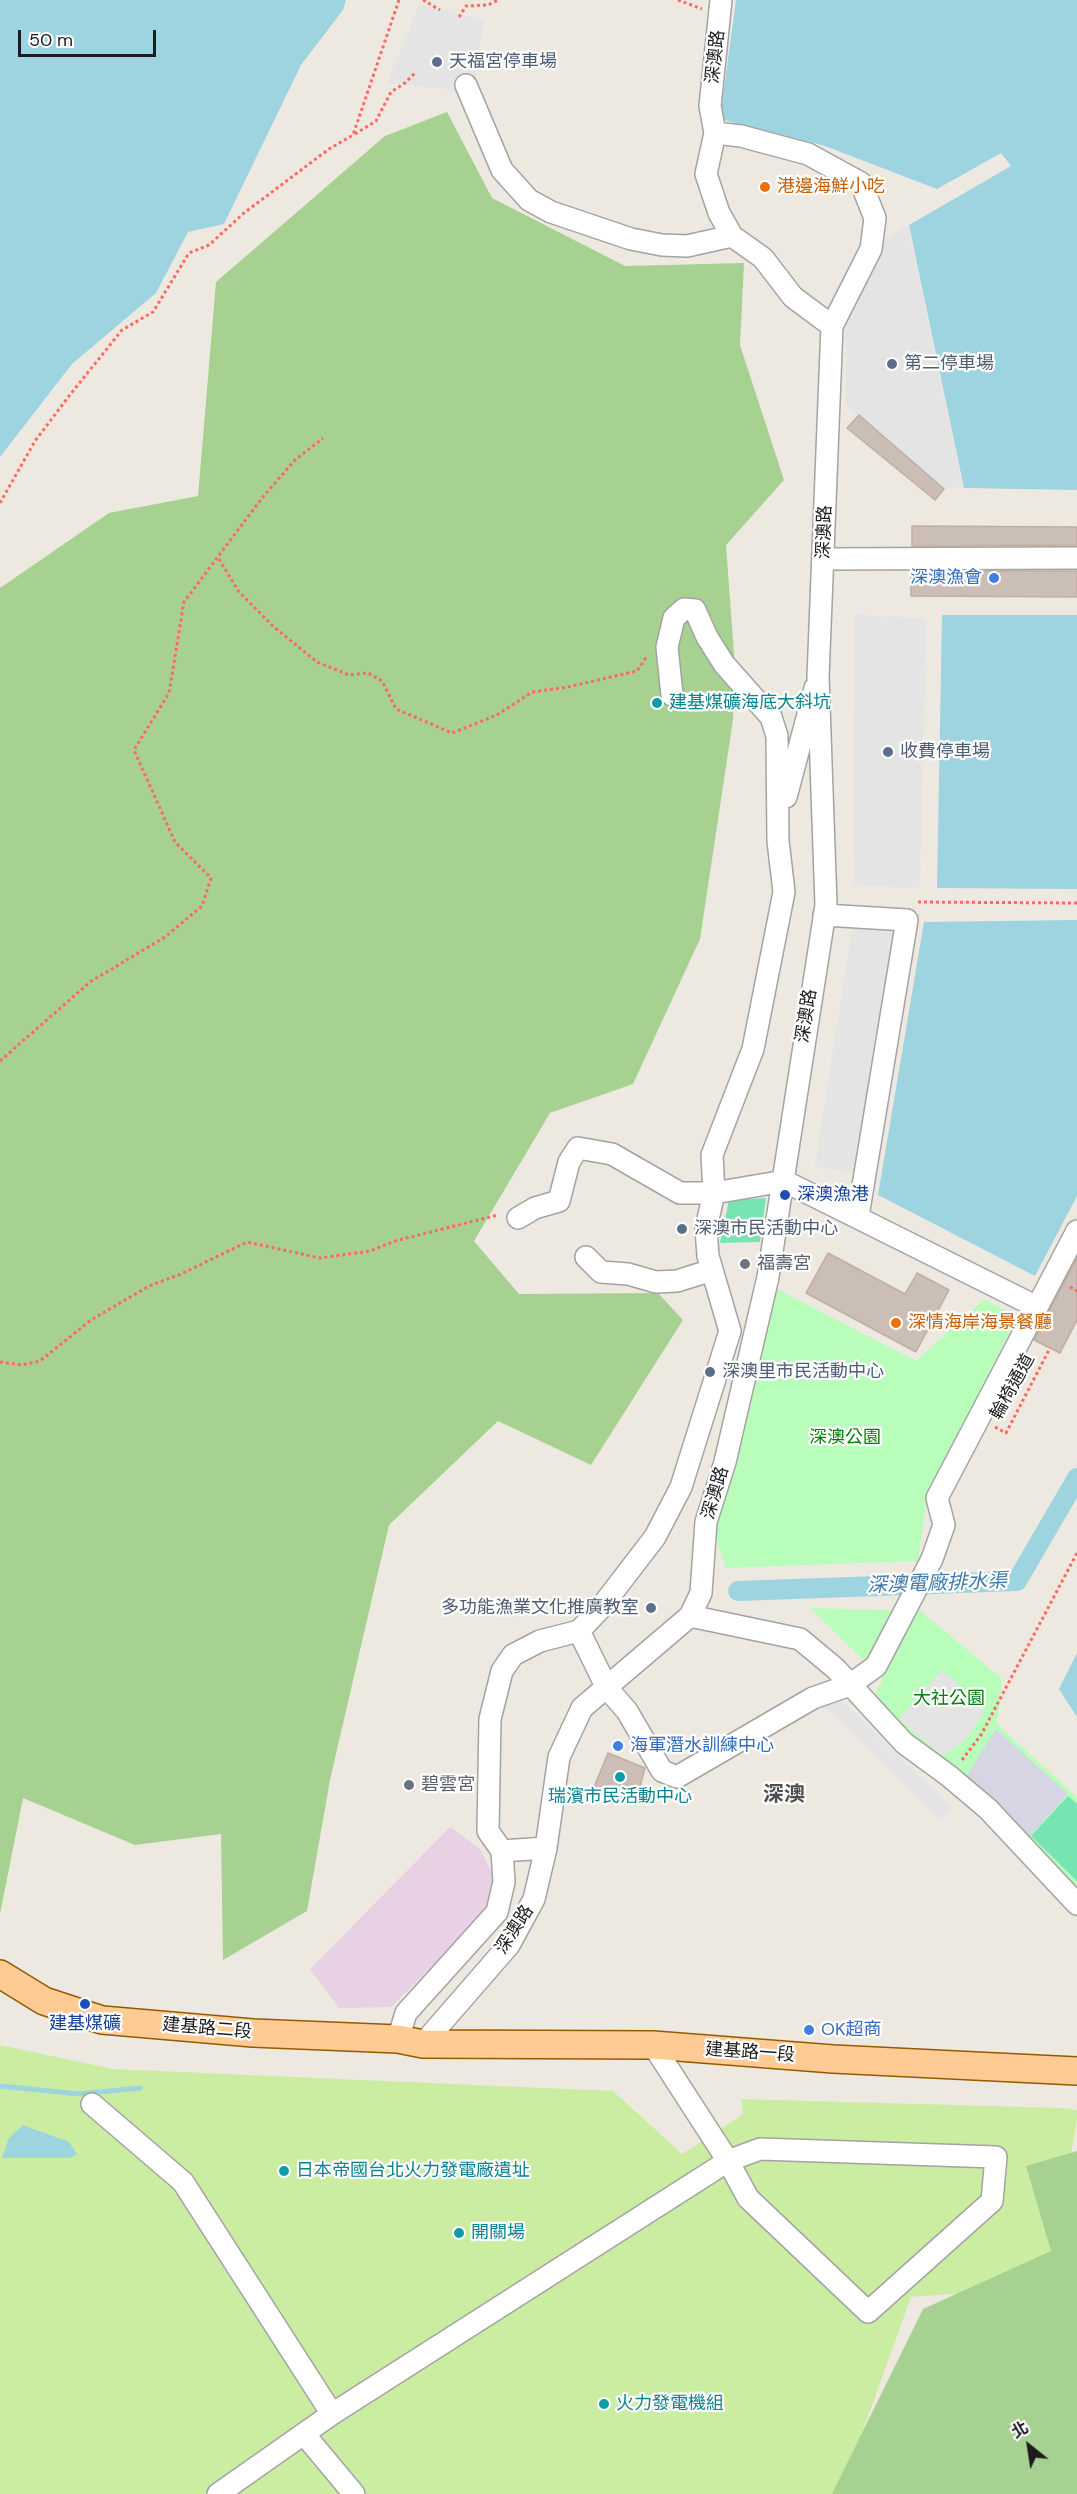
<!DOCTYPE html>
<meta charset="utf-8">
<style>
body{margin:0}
#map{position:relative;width:1077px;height:2494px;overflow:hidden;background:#eee9e0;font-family:"DM Sans","Noto Sans TC",sans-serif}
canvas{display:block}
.north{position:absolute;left:999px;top:2416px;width:60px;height:60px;-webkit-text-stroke:4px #fff;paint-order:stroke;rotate:330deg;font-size:16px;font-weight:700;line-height:24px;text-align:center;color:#1c1c1c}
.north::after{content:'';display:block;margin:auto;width:21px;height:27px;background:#1c1c1c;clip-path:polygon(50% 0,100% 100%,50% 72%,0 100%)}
.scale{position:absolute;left:18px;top:30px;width:138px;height:27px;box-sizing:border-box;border:3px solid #1c1c1c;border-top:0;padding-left:8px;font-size:18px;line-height:21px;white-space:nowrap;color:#1c1c1c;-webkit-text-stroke:4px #fff;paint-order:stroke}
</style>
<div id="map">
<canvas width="1077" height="2494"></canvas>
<div class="north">北</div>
<div class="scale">50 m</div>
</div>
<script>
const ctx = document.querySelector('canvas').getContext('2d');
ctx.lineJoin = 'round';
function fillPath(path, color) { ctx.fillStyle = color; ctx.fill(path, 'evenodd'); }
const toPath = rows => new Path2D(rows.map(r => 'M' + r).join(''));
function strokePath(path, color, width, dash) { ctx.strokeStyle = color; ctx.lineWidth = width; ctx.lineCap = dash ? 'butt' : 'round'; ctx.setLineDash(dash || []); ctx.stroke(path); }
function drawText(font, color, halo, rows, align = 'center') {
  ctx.font = font + ' "DM Sans","Noto Sans TC",sans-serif'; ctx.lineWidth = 4.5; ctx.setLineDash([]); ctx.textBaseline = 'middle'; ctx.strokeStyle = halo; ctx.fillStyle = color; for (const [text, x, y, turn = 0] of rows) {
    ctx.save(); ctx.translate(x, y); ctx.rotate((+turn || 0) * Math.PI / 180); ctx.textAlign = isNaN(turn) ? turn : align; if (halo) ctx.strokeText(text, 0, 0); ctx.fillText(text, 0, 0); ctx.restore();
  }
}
const industrial = toPath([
 [450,1827,480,1849,497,1882,492,1906,391,2007,339,2008,310,1969]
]);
const grass = toPath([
 [0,2045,113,2069,613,2091,682,2154,743,2114,741,2099,1063,2108,1077,2110,1077,2119,1048,2287,911,2297,840,2494,0,2494]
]);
const forest = toPath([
 [447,112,492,198,625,266,744,263,740,345,784,480,726,545,735,667,733,720,700,939,633,1084,550,1113,474,1241,519,1294,658,1293,683,1320,591,1465,498,1421,389,1525,330,1780,307,1911,223,1960,221,1834,135,1845,23,1798,0,1914,0,588,109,513,198,496,216,282,385,136],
 [1077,2151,1077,2494,832,2494,923,2309,1051,2251,1026,2166]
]);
const park = toPath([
 [775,1288,916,1361,984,1299,1017,1317,927,1498,918,1561,726,1568,713,1530,749,1412],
 [810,1608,921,1611,1002,1679,997,1724,1077,1797,1077,1889,874,1698,883,1679]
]);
const pitch = toPath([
 [766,1198,760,1242,720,1243,729,1200],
 [1068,1796,1077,1804,1077,1881,1031,1836]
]);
const parking = toPath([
 [420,4,484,21,472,92,387,83],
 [908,225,963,487,944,489,846,406,846,321,887,238],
 [854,614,926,619,920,888,853,885],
 [853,923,902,924,860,1174,815,1167],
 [942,1670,985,1708,968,1738,942,1756,899,1719],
 [834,1693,953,1809,941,1821,822,1705]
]);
const plaza = toPath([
 [996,1729,1068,1794,1028,1838,965,1778]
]);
const water = toPath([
 [0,0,346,0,343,10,301,65,224,224,188,232,156,293,72,364,0,457],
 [736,0,1077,0,1077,490,964,488,909,225,1011,166,1001,153,937,189,825,146,720,119],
 [942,615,1077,615,1077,889,937,888],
 [1077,920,1077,1196,1035,1276,878,1195,924,922],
 [1077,1653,1077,1717,1059,1689],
 [23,2125,69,2142,77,2154,70,2158,2,2158,9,2138]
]);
const stream = toPath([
 [0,2086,79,2094,140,2088]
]);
const canal = toPath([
 [738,1591,1017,1581,1077,1478]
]);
const building = toPath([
 [859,415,944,489,935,500,847,428,859,415],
 [912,526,1077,527,1077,545,912,546,912,526],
 [911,571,1077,571,1077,597,911,596,911,571],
 [828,1253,905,1294,917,1273,949,1290,916,1352,806,1293,828,1253],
 [1077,1258,1077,1320,1060,1353,1034,1340,1077,1258],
 [608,1753,645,1768,635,1805,594,1787,608,1753]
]);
const path = toPath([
 [423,0,440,10],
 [678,0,702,9],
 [459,17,466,6,488,5,498,0],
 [355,134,376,121,391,92,405,83,416,72],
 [0,503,35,441,69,396,122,330,153,312,189,253,209,245,244,213,329,149,353,135,399,0],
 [219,559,239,592,274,627,317,662,349,675,368,673,382,681,396,709,452,733,497,715,532,692,568,687,637,671,647,656],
 [918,902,1077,903],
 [0,1061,90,982,165,937,202,906,211,878,175,842,134,750,169,693,184,602,262,498,295,460,323,438],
 [1070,1287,1077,1291],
 [0,1362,22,1365,40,1361,91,1320,149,1286,181,1274,247,1242,320,1258,370,1251,395,1241,498,1215],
 [995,1427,1006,1433,1050,1348],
 [962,1760,981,1735,1077,1553]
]);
const minor = toPath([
 [466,85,502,170,529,200,551,212,631,239,662,245,687,246,732,236,763,258,793,297,832,326],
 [715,133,706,174,719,213,732,236],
 [824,559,1077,558],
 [786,797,815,688],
 [824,915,907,920,858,1216],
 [518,1218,535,1208,559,1201,569,1162,578,1148,612,1154,680,1193,714,1193,784,1181,1037,1307],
 [586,1257,601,1272,628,1274,656,1282,677,1281,712,1270],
 [690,1616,800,1639,836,1669,904,1743,949,1776,988,1809,1077,1904],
 [579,1631,607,1688,627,1711,662,1771,677,1777,813,1698,850,1685,876,1666,932,1559,944,1525,937,1498,1077,1231],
 [502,1851,546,1848],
 [398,2039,406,2013,497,1912,504,1882,502,1851,488,1831,490,1719,502,1671,513,1655,540,1641,579,1631,599,1610,655,1537,681,1487,730,1331,708,1256,706,1228,714,1193,712,1155,753,1049,784,892,778,841,777,736,771,717,724,664,707,637,695,610,684,609,674,618,667,647,672,695],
 [423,2044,509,1945,534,1899,546,1848,559,1757,582,1708,690,1616,701,1593,706,1522,725,1462,768,1277,826,905,818,677,832,326,871,249,875,218,861,183,808,154,741,136,715,133,710,106,721,0],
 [92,2104,183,2182,332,2414,728,2161,653,2045],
 [760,2149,996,2157,992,2201,868,2312,748,2198,728,2161,760,2149],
 [304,2434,354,2494],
 [218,2494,332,2414]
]);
const major = toPath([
 [0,1974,44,2001,102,2020,253,2033,398,2039,423,2044,653,2045,833,2059,1077,2071]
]);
const markers = [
 [437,62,6,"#5c6f8a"],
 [765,187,6,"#e8710a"],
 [892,364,6,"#5c6f8a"],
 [994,578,6,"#3f7fe0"],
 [657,703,6,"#0f9aa8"],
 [888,752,6,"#5c6f8a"],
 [785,1195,6,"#1a4fb4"],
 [682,1229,6,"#5c6f8a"],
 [745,1264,6,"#6b7280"],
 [896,1323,6,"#e8710a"],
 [710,1372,6,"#5c6f8a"],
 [651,1608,6,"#5c6f8a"],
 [618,1746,6,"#3f7fe0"],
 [620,1777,6,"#0f9aa8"],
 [409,1785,6,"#6b7280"],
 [85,2004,6,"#1a4fb4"],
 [809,2030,6,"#3f7fe0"],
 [284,2171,6,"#0f9aa8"],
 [459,2233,6,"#0f9aa8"],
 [604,2404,6,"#0f9aa8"]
];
const streetNames = [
 ["深澳路",716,57,-84],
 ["深澳路",825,532,-88],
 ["深澳路",807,1016,-81],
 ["輪椅通道",1013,1387,-61],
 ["深澳路",716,1493,-74],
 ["深澳路",515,1930,-57],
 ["建基路二段",207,2029,5],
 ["建基路一段",750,2053,4]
];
const serviceNames = [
 ["天福宮停車場",449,62],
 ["第二停車場",904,364],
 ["收費停車場",900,752],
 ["深澳市民活動中心",694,1229],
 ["深澳里市民活動中心",722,1372],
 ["多功能漁業文化推廣教室",639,1608,"right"]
];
const foodNames = [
 ["港邊海鮮小吃",777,187],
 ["深情海岸海景餐廳",908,1323]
];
const shopNames = [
 ["深澳漁會",982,578,"right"],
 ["海軍潛水訓練中心",630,1746],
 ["OK超商",821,2030]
];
const cultureNames = [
 ["建基煤礦海底大斜坑",669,703],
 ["瑞濱市民活動中心",620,1797,"center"],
 ["日本帝國台北火力發電廠遺址",296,2171],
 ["開關場",471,2233],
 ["火力發電機組",616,2404]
];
const transitNames = [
 ["深澳漁港",797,1195],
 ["建基煤礦",85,2024,"center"]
];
const worshipNames = [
 ["福壽宮",757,1264],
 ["碧雲宮",421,1785]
];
const parkNames = [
 ["深澳公園",845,1438],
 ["大社公園",949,1699]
];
const waterNames = [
 ["深澳電廠排水渠",937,1584,-2]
];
const quarterNames = [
 ["深澳",784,1795]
];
fillPath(industrial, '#e8d1e5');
fillPath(grass, '#cbeda1');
fillPath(forest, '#a7d191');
fillPath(park, '#b8fdba');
fillPath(pitch, '#77e4b4');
fillPath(parking, '#e4e4e4');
fillPath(plaza, '#d5d5e4');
fillPath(water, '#9dd4e0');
strokePath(stream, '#9dd4e0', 5);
strokePath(canal, '#9dd4e0', 20);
fillPath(building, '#cabeb6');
strokePath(building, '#c1aea2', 1.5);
strokePath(minor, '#a3a3a3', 24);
strokePath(major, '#935b00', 30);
strokePath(path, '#ff6960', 3, [3, 3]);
strokePath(minor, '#fff', 21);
strokePath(major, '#ffcb94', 27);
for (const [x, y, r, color] of markers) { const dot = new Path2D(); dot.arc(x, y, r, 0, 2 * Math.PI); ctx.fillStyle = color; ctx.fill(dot); strokePath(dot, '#fff', 2); }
drawText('18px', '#1c1c1c', '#fff', streetNames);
drawText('18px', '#4e5e75', '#fff', serviceNames, 'left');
drawText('18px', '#c56008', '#fff', foodNames, 'left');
drawText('18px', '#366cbe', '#fff', shopNames, 'left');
drawText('18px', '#0d838f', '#fff', cultureNames, 'left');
drawText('18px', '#164399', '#fff', transitNames, 'left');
drawText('18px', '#5b616d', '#fff', worshipNames, 'left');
drawText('18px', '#038007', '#fff', parkNames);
drawText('italic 20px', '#407aaa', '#fff', waterNames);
drawText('bold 21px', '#4f4f4f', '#fff', quarterNames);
</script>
